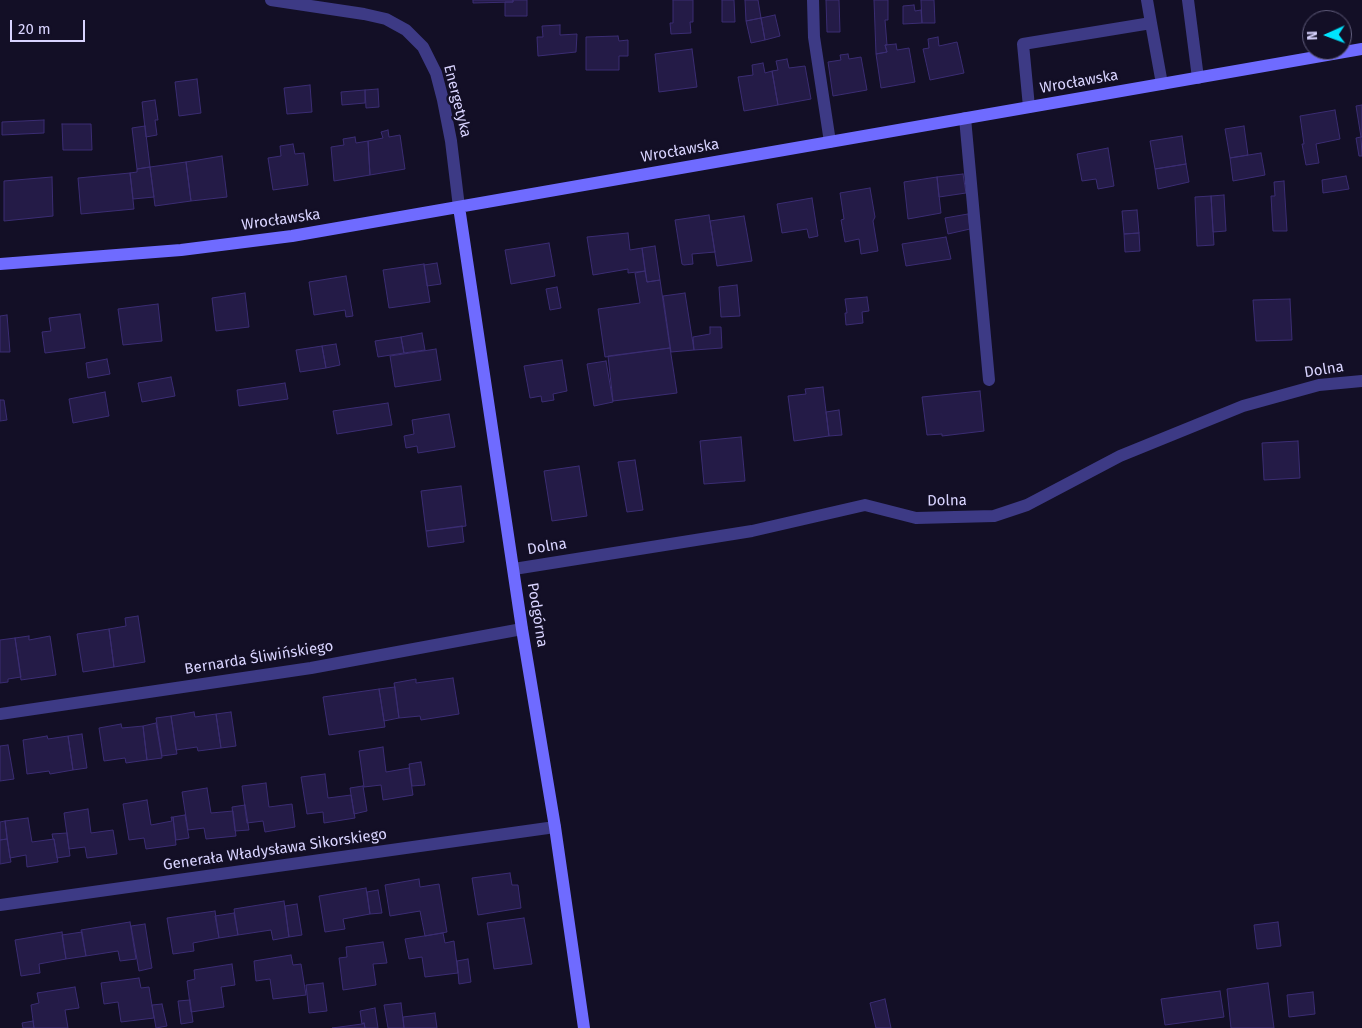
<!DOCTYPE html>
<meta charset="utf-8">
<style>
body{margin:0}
#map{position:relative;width:1362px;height:1028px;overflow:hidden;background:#130f26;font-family:"Fira Sans",sans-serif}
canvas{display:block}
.north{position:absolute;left:1302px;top:10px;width:50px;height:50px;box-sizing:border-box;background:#130f26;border:1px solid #625e7d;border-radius:50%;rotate:268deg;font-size:14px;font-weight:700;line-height:20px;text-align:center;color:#d9d4ff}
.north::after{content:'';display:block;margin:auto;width:18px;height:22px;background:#00e5ff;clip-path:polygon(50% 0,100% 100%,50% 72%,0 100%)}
.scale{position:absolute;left:10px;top:20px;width:75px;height:22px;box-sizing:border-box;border:2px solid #d9d4ff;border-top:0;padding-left:6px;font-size:15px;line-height:18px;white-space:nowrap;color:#d9d4ff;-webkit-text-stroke:4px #130f26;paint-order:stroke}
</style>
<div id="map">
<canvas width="1362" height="1028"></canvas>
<div class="north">N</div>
<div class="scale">20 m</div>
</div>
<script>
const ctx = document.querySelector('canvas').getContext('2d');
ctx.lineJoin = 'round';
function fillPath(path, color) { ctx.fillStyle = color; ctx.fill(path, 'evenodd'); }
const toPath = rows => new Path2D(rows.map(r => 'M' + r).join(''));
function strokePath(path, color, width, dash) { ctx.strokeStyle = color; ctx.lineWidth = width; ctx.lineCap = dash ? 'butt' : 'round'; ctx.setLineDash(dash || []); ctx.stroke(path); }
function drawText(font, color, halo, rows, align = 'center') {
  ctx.font = font + ' "Fira Sans",sans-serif'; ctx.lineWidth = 5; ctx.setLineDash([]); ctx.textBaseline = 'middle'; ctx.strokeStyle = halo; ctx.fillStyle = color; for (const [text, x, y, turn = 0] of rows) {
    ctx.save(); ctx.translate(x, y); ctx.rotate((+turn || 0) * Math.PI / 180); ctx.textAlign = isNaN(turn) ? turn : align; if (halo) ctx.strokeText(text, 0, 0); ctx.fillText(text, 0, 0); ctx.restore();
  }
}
const building = toPath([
 [473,0,513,0,513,2,473,3,473,0],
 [513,0,527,0,527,16,505,16,505,2,513,2,513,0],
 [673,0,693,0,693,22,690,22,691,33,671,34,670,23,673,23,673,0],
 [722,0,734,0,735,22,722,22,722,0],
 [745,0,758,0,761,18,746,21,745,0],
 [826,0,839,0,840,32,827,32,826,0],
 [874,0,888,0,888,20,885,20,887,45,885,45,887,52,876,54,874,0],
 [921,0,934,0,935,23,922,23,921,0],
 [914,5,915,11,921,10,922,23,903,24,903,6,914,5],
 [775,15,780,36,765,40,761,18,775,15],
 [761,18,765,40,751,43,746,21,761,18],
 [560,25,560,35,577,34,576,52,538,56,537,37,543,37,542,26,560,25],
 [618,36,619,41,628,40,628,56,619,56,619,70,586,70,586,37,618,36],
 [938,37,939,46,957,42,964,73,930,80,923,49,929,48,928,39,938,37],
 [896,44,897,50,909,48,915,82,881,88,876,54,887,52,885,45,896,44],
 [692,49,697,87,659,92,655,54,692,49],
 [848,54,849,59,861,57,867,90,833,96,828,62,841,60,840,55,848,54],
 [787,59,789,68,805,66,811,99,778,105,772,71,778,70,776,61,787,59],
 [763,63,765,73,772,71,778,105,744,111,738,77,753,75,752,65,763,63],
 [197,79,201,113,179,116,175,82,197,79],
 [310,85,312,112,287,114,284,88,310,85],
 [378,89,379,107,366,108,365,90,378,89],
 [365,90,365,103,342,105,341,92,365,90],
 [155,100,158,120,155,120,157,135,146,137,142,102,155,100],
 [1362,105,1362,137,1361,137,1356,106,1362,105],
 [1335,110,1340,139,1316,144,1319,163,1306,165,1302,144,1304,144,1300,116,1335,110],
 [44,120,44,133,2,135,2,122,44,120],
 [62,124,91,124,92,150,63,150,62,124],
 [145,126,150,167,137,169,132,128,145,126],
 [1244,126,1248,155,1230,158,1225,129,1244,126],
 [388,130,389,137,400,135,405,169,370,175,368,141,383,138,381,132,388,130],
 [1182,136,1186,164,1155,169,1150,141,1182,136],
 [355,137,356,143,368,141,370,175,334,181,331,147,344,145,343,139,355,137],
 [1361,137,1362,156,1359,156,1356,138,1361,137],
 [293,144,295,154,304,153,308,185,273,190,268,158,281,156,280,146,293,144],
 [1108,148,1114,186,1098,189,1096,179,1082,181,1077,154,1108,148],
 [1261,153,1265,175,1233,181,1230,158,1261,153],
 [222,156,227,197,191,201,186,162,222,156],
 [186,162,191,201,155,206,150,167,186,162],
 [1186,164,1189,182,1158,189,1155,169,1186,164],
 [150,167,154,197,133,199,130,173,137,172,137,169,150,167],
 [130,173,134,209,81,214,78,178,130,173],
 [963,174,966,193,939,197,937,177,963,174],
 [1346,176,1349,189,1323,193,1322,180,1346,176],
 [52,177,53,216,4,221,4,181,52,177],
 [937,177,941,213,908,219,904,182,937,177],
 [1284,181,1287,231,1273,231,1271,196,1275,196,1274,182,1284,181],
 [870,188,875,217,873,221,878,251,861,254,859,239,845,242,841,220,844,219,840,193,870,188],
 [1224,195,1226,231,1213,232,1211,196,1224,195],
 [1211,196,1214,245,1197,246,1195,197,1211,196],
 [812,198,818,236,809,238,807,229,782,233,777,204,812,198],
 [1137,210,1139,233,1124,234,1122,211,1137,210],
 [968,214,970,229,948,234,945,218,968,214],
 [709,215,715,252,692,254,693,264,684,265,682,264,675,220,709,215],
 [744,216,752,261,717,266,710,221,744,216],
 [628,233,630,250,642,248,645,271,628,273,628,269,593,275,587,237,628,233],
 [1139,233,1140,251,1125,252,1124,234,1139,233],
 [946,237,951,259,906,266,902,244,946,237],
 [549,243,555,276,511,284,505,250,549,243],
 [655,246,660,280,647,282,642,248,655,246],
 [437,263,441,284,427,286,424,265,437,263],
 [424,264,430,302,389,308,383,270,424,264],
 [645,271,647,282,660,280,670,348,605,357,598,309,640,303,635,273,645,271],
 [346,276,353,316,346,317,345,310,314,315,309,282,346,276],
 [737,285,740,316,721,317,719,287,737,285],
 [557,287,561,308,550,310,546,289,557,287],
 [245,293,249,327,216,331,212,298,245,293],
 [685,293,694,350,671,352,663,296,685,293],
 [867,297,869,311,862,312,863,323,846,325,845,313,847,313,845,299,867,297],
 [1290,299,1292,340,1256,341,1253,300,1290,299],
 [158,304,162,341,123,345,118,309,158,304],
 [80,314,85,348,45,353,42,332,51,331,49,318,80,314],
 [7,315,10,352,0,352,0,316,7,315],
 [710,327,721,327,722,348,694,350,693,337,710,334,710,327],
 [422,333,425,350,404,353,401,337,422,333],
 [401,337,404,353,378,357,375,341,401,337],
 [336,344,340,365,326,368,322,346,336,344],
 [322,346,326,368,300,372,296,350,322,346],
 [670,348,677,393,613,401,608,356,670,348],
 [436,349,441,380,395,387,390,356,436,349],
 [107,359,110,374,88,378,86,363,107,359],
 [562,360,567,391,553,394,554,400,542,402,541,396,530,398,524,366,562,360],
 [606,361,613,402,594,406,587,364,606,361],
 [171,377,175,396,142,402,138,383,171,377],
 [285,383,288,399,239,406,237,390,285,383],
 [823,387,829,436,794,441,788,396,806,394,805,389,823,387],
 [980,391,984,431,942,436,942,434,927,435,922,397,980,391],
 [105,392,109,416,73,423,69,399,105,392],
 [0,400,4,400,7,420,0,421,0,400],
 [388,403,392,425,337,434,333,411,388,403],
 [839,410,842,435,829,436,826,412,839,410],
 [449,414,455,447,418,453,417,446,406,448,404,436,414,434,412,420,449,414],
 [741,437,745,481,704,484,700,441,741,437],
 [1298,441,1300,478,1264,480,1262,443,1298,441],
 [635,460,643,510,627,512,618,462,635,460],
 [579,466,587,516,552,521,544,471,579,466],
 [461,486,466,526,426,531,421,491,461,486],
 [462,526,464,542,428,547,426,531,462,526],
 [138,616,145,662,114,667,109,629,126,626,125,618,138,616],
 [109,629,114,667,83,672,77,634,109,629],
 [29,636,29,640,50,636,56,675,21,680,15,638,29,636],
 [15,638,21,677,8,679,8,682,0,683,0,640,15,638],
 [453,678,459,714,421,720,420,716,399,718,394,683,416,679,416,683,453,678],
 [395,687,399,718,384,721,379,689,395,687],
 [379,689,385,727,329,735,323,697,379,689],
 [194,712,195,717,216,714,221,748,198,751,197,747,176,750,171,716,194,712],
 [231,712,236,746,221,748,216,714,231,712],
 [171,716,177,754,162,756,156,718,171,716],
 [156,723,162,758,147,760,143,726,156,723],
 [121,724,122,728,143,726,147,760,126,763,125,758,104,761,99,728,121,724],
 [82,734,87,768,73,770,68,736,82,734],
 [47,736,48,739,68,736,73,770,50,774,49,771,27,774,23,740,47,736],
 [8,745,14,779,0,781,0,746,8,745],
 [383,747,386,772,409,768,413,795,383,800,381,785,364,787,359,751,383,747],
 [421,762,425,785,412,786,409,764,421,762],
 [325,774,328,798,351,795,355,818,324,823,323,812,307,814,301,777,325,774],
 [266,783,269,807,292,804,295,827,265,832,263,821,247,823,242,786,266,783],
 [363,786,367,811,354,814,350,788,363,786],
 [207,788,211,813,233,811,236,836,206,839,204,828,188,830,182,792,207,788],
 [147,800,151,825,172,821,171,817,173,817,176,845,146,849,144,838,129,840,123,804,147,800],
 [245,805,249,830,235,831,232,807,245,805],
 [88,809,91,833,113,830,117,854,87,858,85,847,69,849,64,813,88,809],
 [185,815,189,838,176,840,173,817,185,815],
 [28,818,32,842,54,839,58,862,27,867,26,855,10,858,5,821,28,818],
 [5,821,7,839,0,840,0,822,5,821],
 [67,833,70,856,57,858,54,839,53,839,52,834,67,833],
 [7,839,11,862,0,864,0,840,7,839],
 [510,873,512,885,518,885,521,908,478,915,472,878,510,873],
 [419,879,420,887,439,884,447,932,425,936,420,911,390,916,385,885,419,879],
 [366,888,370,914,343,919,345,929,325,932,319,896,366,888],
 [378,890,382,913,370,914,367,892,378,890],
 [284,901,289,937,273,940,271,930,238,935,234,909,284,901],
 [297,904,302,935,289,937,285,906,297,904],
 [215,911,219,938,193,943,194,951,173,954,167,918,215,911],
 [234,913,238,935,219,938,215,916,234,913],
 [524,918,532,964,494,969,487,923,524,918],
 [130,922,136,959,120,961,118,951,86,956,81,930,130,922],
 [1278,922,1281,946,1257,949,1254,925,1278,922],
 [145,924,152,968,139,971,131,926,145,924],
 [62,932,66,959,39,964,40,973,21,976,15,940,62,932],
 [82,932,86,956,66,959,62,935,82,932],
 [443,933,445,943,454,941,458,973,425,977,422,957,409,959,405,939,443,933],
 [383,942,387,963,373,964,376,985,343,990,339,958,347,957,346,947,383,942],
 [291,955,293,965,301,964,306,995,273,999,270,979,256,981,254,961,291,955],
 [468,959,471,982,459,984,457,961,468,959],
 [232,964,235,985,221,987,224,1007,191,1012,187,981,195,979,194,970,232,964],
 [139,978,141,988,149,987,154,1018,121,1022,118,1002,104,1004,101,983,139,978],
 [323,983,327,1011,309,1013,306,985,323,983],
 [1268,983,1274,1028,1231,1028,1227,989,1268,983],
 [75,987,79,1008,65,1010,68,1028,34,1028,31,1005,39,1003,37,993,75,987],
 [1220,991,1224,1017,1165,1025,1161,999,1220,991],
 [1313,992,1315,1014,1289,1017,1287,995,1313,992],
 [885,999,891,1028,876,1028,870,1003,885,999],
 [190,1000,193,1022,181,1024,178,1001,190,1000],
 [401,1003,404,1028,388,1028,384,1005,401,1003],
 [162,1004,167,1026,156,1028,152,1005,162,1004],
 [375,1008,378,1028,365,1028,364,1023,362,1024,360,1011,375,1008],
 [435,1013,437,1028,404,1028,403,1017,435,1013],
 [33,1021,34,1028,23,1028,22,1023,33,1021],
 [364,1023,365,1028,332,1028,362,1024,364,1023]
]);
const lane = toPath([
 [813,0,814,37,830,142],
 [1147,0,1151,23],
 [1188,0,1198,78],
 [1029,107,1023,44,1151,23,1162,84],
 [965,118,989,380]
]);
const street = toPath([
 [271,0,364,14,386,19,406,30,423,47,436,73,443,100,451,141,459,207],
 [514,569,752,531,865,505,916,518,994,516,1027,505,1120,456,1243,406,1319,385,1362,381],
 [0,714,311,668,522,629],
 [0,905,555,827]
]);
const secondary = toPath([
 [459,207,522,629,555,827,584,1028],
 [0,264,181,250,292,236,1362,49]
]);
const streetNames = [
 ["Wrocławska",1079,82,-10],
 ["Energetyka",457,101,76],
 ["Wrocławska",680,151,-10],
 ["Wrocławska",281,220,-8],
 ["Dolna",1324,370,-9],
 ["Dolna",947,501,-1],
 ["Dolna",547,547,-9],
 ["Podgórna",537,615,81],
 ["Bernarda Śliwińskiego",259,658,-9],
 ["Generała Władysława Sikorskiego",275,850,-8]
];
fillPath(building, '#241b47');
strokePath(building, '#3b2d73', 1);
strokePath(lane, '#3d3a85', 12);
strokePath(street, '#3d3a85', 12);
strokePath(secondary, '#6f6bff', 12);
drawText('15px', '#d9d4ff', '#130f26', streetNames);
</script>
